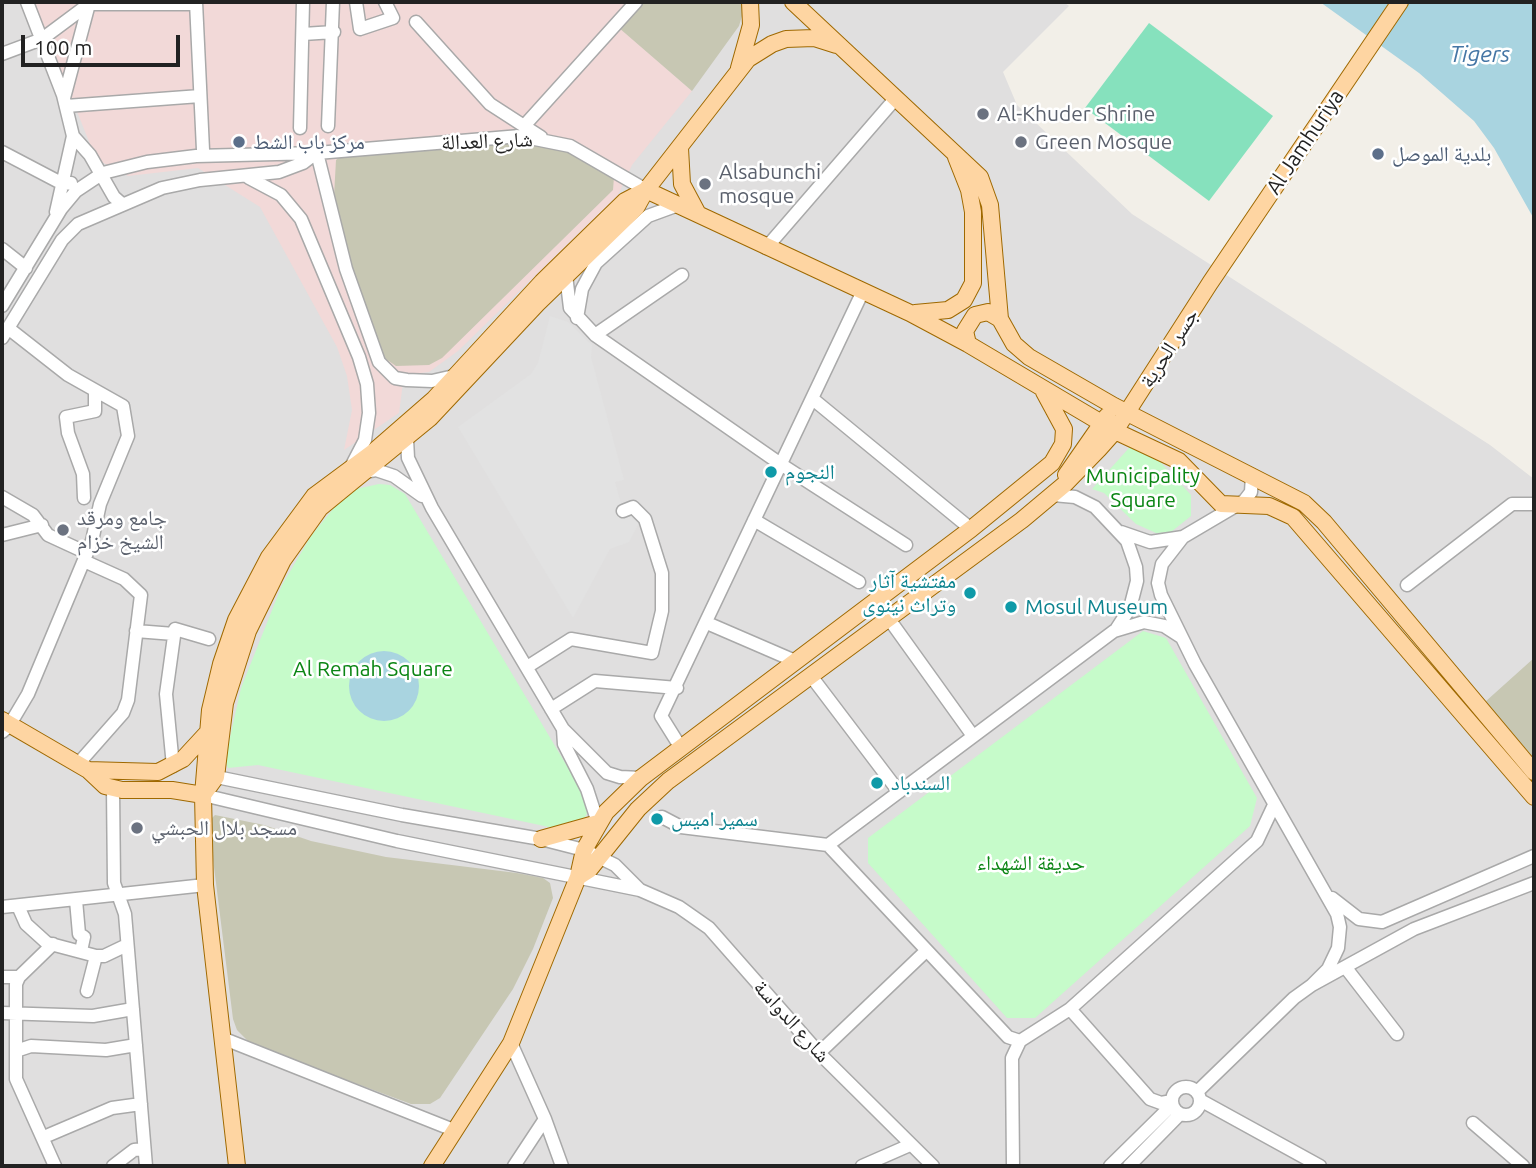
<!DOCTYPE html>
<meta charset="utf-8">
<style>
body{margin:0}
#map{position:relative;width:1536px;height:1168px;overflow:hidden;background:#f2efe8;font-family:Ubuntu,sans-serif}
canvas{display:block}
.frame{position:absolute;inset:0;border:4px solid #222;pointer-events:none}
.scale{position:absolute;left:21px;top:35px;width:159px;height:32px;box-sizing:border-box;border:4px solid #222;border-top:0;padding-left:9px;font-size:21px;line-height:24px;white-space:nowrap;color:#222;-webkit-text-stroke:5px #fff;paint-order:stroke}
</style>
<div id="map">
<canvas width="1536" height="1168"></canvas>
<div class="frame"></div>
<div class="scale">100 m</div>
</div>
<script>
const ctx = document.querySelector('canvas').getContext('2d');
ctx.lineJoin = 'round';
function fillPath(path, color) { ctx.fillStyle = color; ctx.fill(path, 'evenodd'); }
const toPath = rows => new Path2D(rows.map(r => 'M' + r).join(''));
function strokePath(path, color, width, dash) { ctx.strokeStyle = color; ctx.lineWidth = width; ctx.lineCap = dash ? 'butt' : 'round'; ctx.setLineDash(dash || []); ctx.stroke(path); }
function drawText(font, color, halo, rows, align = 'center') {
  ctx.font = font + ' Ubuntu,"Noto Naskh Arabic",sans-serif'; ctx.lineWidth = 5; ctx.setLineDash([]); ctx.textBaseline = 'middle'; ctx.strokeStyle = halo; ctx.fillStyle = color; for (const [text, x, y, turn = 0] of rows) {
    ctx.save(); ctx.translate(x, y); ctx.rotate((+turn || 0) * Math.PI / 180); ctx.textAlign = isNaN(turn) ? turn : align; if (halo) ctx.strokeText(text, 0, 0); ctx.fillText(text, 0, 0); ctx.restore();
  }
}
const residential = toPath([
 [2,2,1064,2,1069,6,1003,72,1017,105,1132,214,1490,445,1534,479,1534,1166,2,1166]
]);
const commercial = toPath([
 [33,2,629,2,612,21,692,91,632,165,618,195,458,351,429,372,404,375,399,413,344,450,352,410,347,376,337,347,260,207,198,168,128,176,96,159]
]);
const construction = toPath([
 [629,2,746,2,739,26,692,91,611,21],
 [517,140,567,149,614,177,613,190,442,358,429,365,396,366,383,357,358,297,334,196,336,160,342,155],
 [1534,658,1534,758,1485,702],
 [215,815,264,825,311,841,386,857,517,873,543,878,550,883,553,898,533,949,513,989,440,1098,430,1104,411,1104,269,1051,248,1041,237,1030,233,1019,210,835,211,819]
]);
const park = toPath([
 [1138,438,1191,495,1191,516,1171,532,1156,533,1136,524,1104,493,1092,489],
 [379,484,390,485,405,494,583,793,590,808,580,826,568,830,549,827,258,765,228,768,225,760,241,688,282,585,311,536,338,503,356,489],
 [1143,631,1166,638,1257,798,1250,826,1035,1018,1007,1018,868,863,868,838]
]);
const pitch = toPath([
 [1149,23,1273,116,1209,201,1085,108]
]);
const parking = toPath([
 [550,316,568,322,592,345,591,357,624,480,615,482,623,511,639,523,629,542,610,549,573,618,458,427,531,374,538,363]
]);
const water = toPath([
 [1320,2,1534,2,1534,219,1494,148,1474,121,1419,73],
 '349 686a35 35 0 1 1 70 0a35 35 0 1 1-70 0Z'
]);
const minor = toPath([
 [27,2,63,95,73,136,56,212],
 [196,2,203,150],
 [356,2,360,29,393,18,385,2],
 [416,22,490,104,541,137],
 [303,34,334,32],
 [2,54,42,39,89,4,195,4],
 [64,98,89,4],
 [66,106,200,96],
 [328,126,333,2],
 [524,126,636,2],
 [300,128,303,2],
 [73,136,90,155,114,197,122,204],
 [2,152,63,184,71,183],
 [317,153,346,269,379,362,395,378,407,380,432,381,454,376],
 [249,178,281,195,301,219,359,357,367,384,369,413,365,440,352,465],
 [766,248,895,99],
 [2,249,26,268],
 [566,275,570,308,595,335,782,465,906,545],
 [2,306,61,209,76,191,103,173,147,162,196,156,317,153,520,136,570,146,646,190],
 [577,318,582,289,596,263,648,216,678,205],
 [595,335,682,275],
 [2,338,62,240,78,224,162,188,200,180,279,172,303,163,316,153],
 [814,400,971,529],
 [407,439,408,458,432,508,563,729,607,773,620,777,641,778],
 [364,472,376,470,394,476,422,496],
 [1252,475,1251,492,1244,501,1183,537,1162,564,1158,583,1161,595,1195,664,1337,914,1340,927,1338,948,1328,969,1312,985],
 [1053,495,1075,497,1095,507,1127,541,1136,567,1137,581,1130,608,1117,628],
 [2,497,33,515,48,535,87,553],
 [84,498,83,474,68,433,66,417,95,411,95,391],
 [754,520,859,582],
 [1121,532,1150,542,1183,537],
 [2,535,42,525],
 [1407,585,1512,504,1534,504],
 [889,619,973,736],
 [707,623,795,661],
 [136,631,174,634],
 [527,667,571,639,652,653,662,611,662,573,645,519,633,507,623,511],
 [811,676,899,792],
 [551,709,595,681,677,688],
 [563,729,564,744,587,789,598,823],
 [2,732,9,726,28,694,51,639,92,541,100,504,128,436,123,406,68,375,8,328],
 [681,748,661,716,863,291],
 [78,764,123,713,128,700,141,595,124,579,84,561],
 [173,766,166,694,175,629,209,639],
 [207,775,402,815,541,839,584,850,615,865,640,890],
 [113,789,114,883,125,914,146,1166],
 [203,795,397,841,640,890,679,907,709,928,819,1053,933,1166],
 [662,817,681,827,828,845,1008,1037,1020,1041,1070,1009,1257,841,1274,805],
 [828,845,1114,631,1144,622,1164,626,1181,637],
 [1332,898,1359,919,1382,922,1534,856],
 [76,900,79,934,84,937,81,951],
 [18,906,26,924,47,943,96,956,104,956,127,945],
 [2,907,205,885],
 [1346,968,1397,1034],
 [2,977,19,977,53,944],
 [19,977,16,984,16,1079,55,1166],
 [87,991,96,956],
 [1070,1009,1150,1099,1161,1103,1172,1101],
 [2,1013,93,1016,133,1009],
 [222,1038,456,1131],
 [511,1043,545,1119,562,1166],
 [16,1051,31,1046,106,1050,136,1045],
 [819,1053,926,951],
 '1172 1101a14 14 0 1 1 28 0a14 14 0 1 1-28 0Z',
 [1197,1092,1294,998,1312,985,1414,929,1534,883],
 [1200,1100,1320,1166],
 [1473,1123,1523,1166],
 [44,1137,112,1108,141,1104],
 [113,1166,134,1150,144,1149],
 [514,1166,545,1119],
 [862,1166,910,1145],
 [1013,1166,1012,1058,1020,1041],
 [1110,1166,1172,1105],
 [1129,1166,1180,1114]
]);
const major = toPath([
 [793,2,980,177,990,205,1000,319,1014,344,1029,357,1114,406,1304,503,1324,522,1534,772],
 [739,68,751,25,750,2],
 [680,148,682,184,698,214],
 [915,313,948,310,964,300,973,283,973,212,969,190,956,157],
 [968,344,965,331,975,315,988,312,1000,319],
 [1066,475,1107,416],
 [2,720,88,770,105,786,122,790,172,790,203,795],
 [88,770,158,772,183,759,207,733],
 [203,795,216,777,225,703,248,631,283,560,320,508,430,418,537,304,636,208,646,190,748,59,772,44,786,39,814,38,836,45],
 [541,839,598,823],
 [578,877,589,870,638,809,668,781,1022,520,1065,484,1099,449,1115,431,1210,283,1400,2],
 [237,1166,205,885,203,795,210,710,221,664,236,620,269,557,314,496,372,453,434,399,542,282,625,201,646,190,910,313,968,344,1115,431,1179,461,1221,504,1269,506,1293,517,1534,797],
 [432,1166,511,1043,578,877,584,850,606,812,641,778,971,529,1052,463,1063,444,1064,429,1044,392]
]);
const markers = [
 [983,114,7,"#6b7280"],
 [239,142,7,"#5c6f8a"],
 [1021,142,7,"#6b7280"],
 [1378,154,7,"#5c6f8a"],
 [705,184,7,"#6b7280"],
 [771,472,7,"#0f9aa8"],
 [63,530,7,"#6b7280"],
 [970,593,7,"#0f9aa8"],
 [1011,607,7,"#0f9aa8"],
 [877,783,7,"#0f9aa8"],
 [657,819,7,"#0f9aa8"],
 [137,828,7,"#6b7280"]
];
const worshipNames = [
 ["Al-Khuder Shrine",997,114],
 ["Green Mosque",1035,142],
 ["Alsabunchi",719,172],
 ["mosque",719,196],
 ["جامع ومرقد",77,518],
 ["الشيخ خزام",77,542],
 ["مسجد بلال الحبشي",151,828]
];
const streetNames = [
 ["شارع العدالة",487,141,-2],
 ["Al Jamhuriya",1305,142,-56],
 ["جسر الحرية",1169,348,-57],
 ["شارع الدواسة",792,1021,48]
];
const serviceNames = [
 ["مركز باب الشط",253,142],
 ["بلدية الموصل",1392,154]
];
const cultureNames = [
 ["النجوم",785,472],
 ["مفتشية آثار",956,581,"right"],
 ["وتراث نينوى",956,605,"right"],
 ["Mosul Museum",1025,607],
 ["السندباد",891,783],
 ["سمير اميس",671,819]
];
const parkNames = [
 ["Municipality",1143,476],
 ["Square",1143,500],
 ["Al Remah Square",373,669],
 ["حديقة الشهداء",1031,863]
];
const waterNames = [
 ["Tigers",1480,54]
];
fillPath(residential, '#e0dfdf');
fillPath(commercial, '#f2d9d8');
fillPath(construction, '#c7c7b3');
fillPath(park, '#c6fbca');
fillPath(pitch, '#86e1bd');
fillPath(parking, '#e2e2e2');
fillPath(water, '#a9d4e0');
strokePath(minor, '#a9a9a9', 15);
strokePath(major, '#9f6900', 18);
strokePath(minor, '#fff', 12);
strokePath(major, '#fed5a2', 16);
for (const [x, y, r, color] of markers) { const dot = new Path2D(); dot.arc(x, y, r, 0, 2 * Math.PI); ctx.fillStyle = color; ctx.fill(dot); strokePath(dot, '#fff', 2.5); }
drawText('21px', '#5b616d', '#fff', worshipNames, 'left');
drawText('21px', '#222', '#fff', streetNames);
drawText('21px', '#4e5e75', '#fff', serviceNames, 'left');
drawText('21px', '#0d838f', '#fff', cultureNames, 'left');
drawText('21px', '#0a8513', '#fff', parkNames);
drawText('italic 23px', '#4576a5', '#fff', waterNames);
</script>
